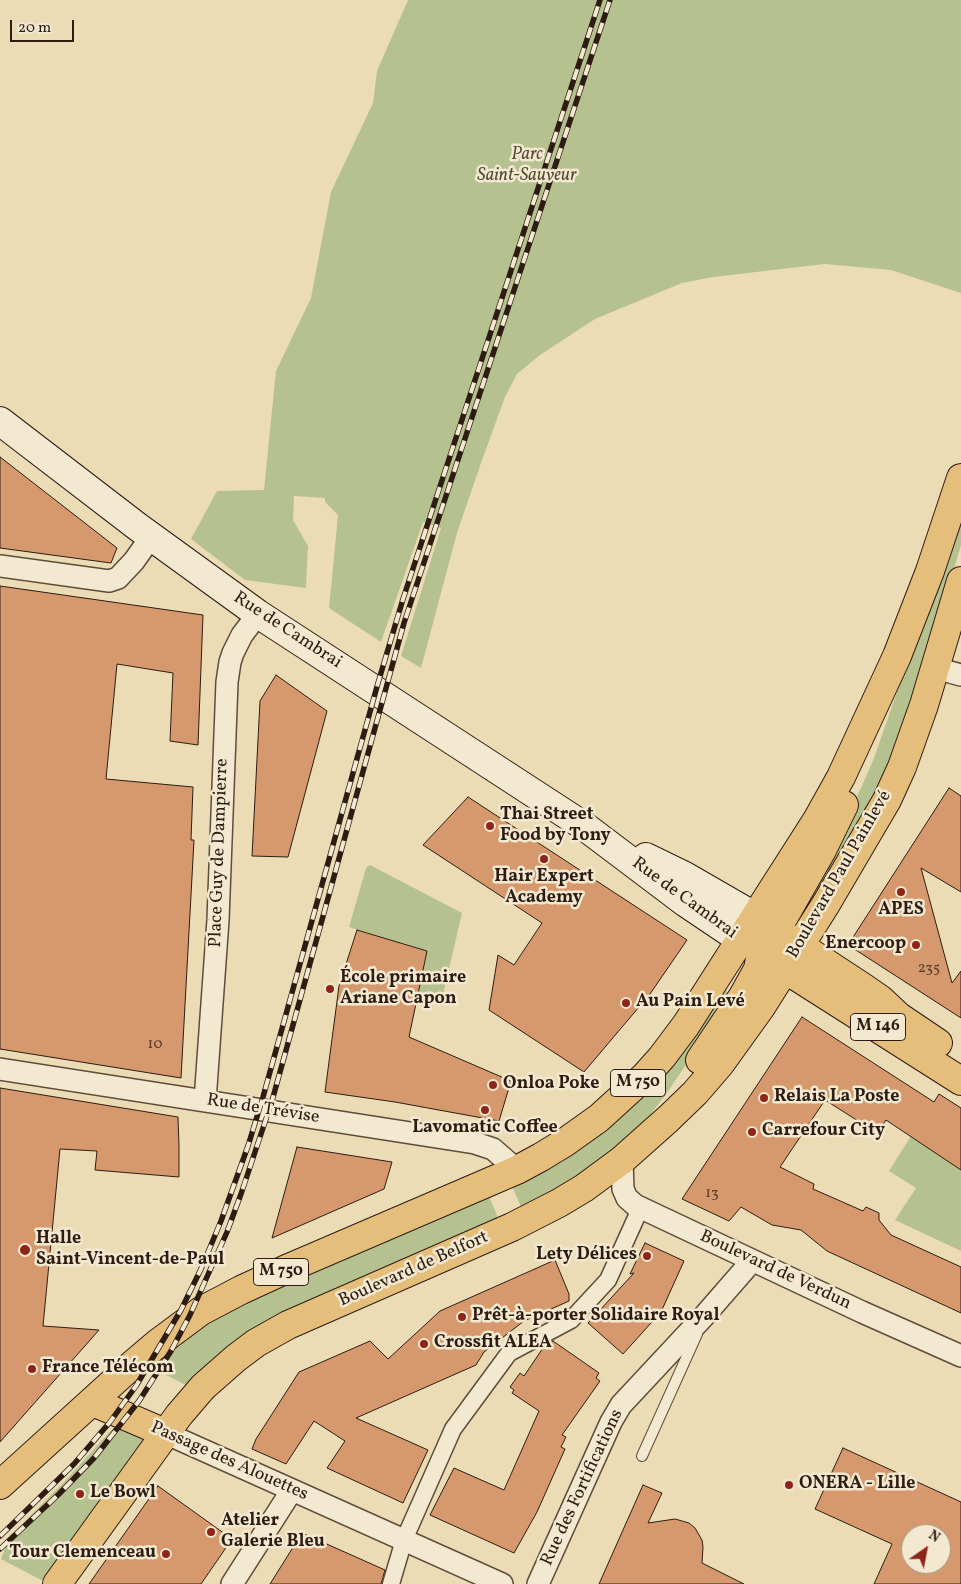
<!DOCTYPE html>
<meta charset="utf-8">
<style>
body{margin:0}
#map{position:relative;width:961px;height:1584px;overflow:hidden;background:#ecdcb6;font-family:Vollkorn,serif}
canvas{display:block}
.north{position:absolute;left:901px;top:1524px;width:50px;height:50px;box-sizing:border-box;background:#f3e8d0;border:1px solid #a49684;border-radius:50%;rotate:33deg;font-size:14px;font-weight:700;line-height:20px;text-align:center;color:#2e1c12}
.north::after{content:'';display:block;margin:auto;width:18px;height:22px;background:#8f2418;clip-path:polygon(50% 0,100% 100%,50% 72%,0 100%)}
.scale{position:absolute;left:10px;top:20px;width:64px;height:22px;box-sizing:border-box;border:2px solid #2e1c12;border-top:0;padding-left:6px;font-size:15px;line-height:18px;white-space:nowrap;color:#2e1c12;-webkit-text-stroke:4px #f3e8d0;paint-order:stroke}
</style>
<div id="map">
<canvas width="961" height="1584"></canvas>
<div class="north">N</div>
<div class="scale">20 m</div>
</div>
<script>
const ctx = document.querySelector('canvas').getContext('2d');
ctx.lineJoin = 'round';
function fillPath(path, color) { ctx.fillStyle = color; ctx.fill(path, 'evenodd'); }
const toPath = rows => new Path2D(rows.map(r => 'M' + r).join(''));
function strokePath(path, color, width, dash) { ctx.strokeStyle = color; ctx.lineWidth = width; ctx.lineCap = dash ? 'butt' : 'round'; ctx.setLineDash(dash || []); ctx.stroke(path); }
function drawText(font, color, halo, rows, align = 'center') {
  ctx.font = font + ' Vollkorn,serif'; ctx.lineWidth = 5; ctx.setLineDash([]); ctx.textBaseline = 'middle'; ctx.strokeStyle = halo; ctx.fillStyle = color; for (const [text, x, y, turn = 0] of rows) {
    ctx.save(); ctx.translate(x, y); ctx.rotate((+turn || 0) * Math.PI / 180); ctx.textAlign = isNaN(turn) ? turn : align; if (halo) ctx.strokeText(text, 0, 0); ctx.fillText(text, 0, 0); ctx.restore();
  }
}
const green = toPath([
 [408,0,961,0,961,293,891,270,825,264,713,277,682,283,595,319,540,355,517,374,505,397,481,463,457,533,421,668,401,656,441,528,423,522,381,642,329,608,338,515,325,502,325,498,294,496,293,520,308,546,306,588,245,580,191,539,217,491,264,490,276,371,311,298,331,192,373,103,377,71],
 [961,508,961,545,925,667,890,765,821,892,810,885,861,788,874,758],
 [370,865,462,913,442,999,417,1000,427,951,349,927,366,868],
 [723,989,733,996,664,1097,640,1128,606,1158,524,1214,509,1179,551,1160],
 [911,1136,961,1170,961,1251,895,1220,916,1188,889,1171],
 [486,1189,501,1225,192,1388,146,1365,195,1323],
 [116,1425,145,1438,144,1447,45,1582,1,1559,10,1536,64,1482]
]);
const building = toPath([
 [0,457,117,548,111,563,0,548,0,457],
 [0,586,203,615,198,745,170,741,173,673,117,664,106,779,193,787,191,840,194,840,181,1078,0,1049,0,586],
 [276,675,327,711,288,857,252,856,260,701,276,675],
 [949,788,961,796,961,892,921,868,952,983,961,971,961,1018,848,945,949,788],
 [468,797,687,940,650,994,584,1072,489,1010,498,955,514,965,542,923,423,845,468,797],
 [357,930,427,951,409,1037,511,1081,499,1121,395,1102,325,1092,339,986,357,930],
 [802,1017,934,1102,939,1094,961,1108,961,1170,886,1120,877,1133,825,1100,780,1167,814,1184,813,1189,863,1211,866,1207,879,1213,879,1220,891,1235,961,1267,961,1313,827,1251,801,1230,772,1225,741,1207,729,1221,682,1199,802,1017],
 [0,1088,178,1117,179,1146,179,1177,95,1170,97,1151,60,1149,43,1326,99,1330,0,1442,0,1088],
 [297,1147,392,1162,384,1189,272,1238,297,1147],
 [645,1243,684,1261,661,1312,623,1354,588,1323,634,1273,630,1274,645,1243],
 [555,1260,569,1294,569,1301,524,1321,484,1352,476,1365,356,1418,428,1450,403,1503,327,1468,345,1441,314,1421,286,1464,252,1449,256,1439,299,1372,370,1341,388,1359,440,1311,555,1260],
 [553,1341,599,1373,596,1378,600,1381,562,1435,566,1437,561,1447,565,1449,537,1512,514,1553,430,1515,454,1468,504,1490,539,1411,512,1393,514,1390,510,1387,520,1373,524,1376,545,1345,553,1341],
 [843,1448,961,1502,961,1584,874,1584,892,1544,815,1509,843,1448],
 [911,1534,941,1534,941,1564,911,1564,911,1534],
 [643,1485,662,1493,648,1523,675,1519,689,1523,695,1528,702,1540,703,1547,702,1563,744,1584,599,1584,643,1485],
 [158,1486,232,1539,201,1584,89,1584,158,1486],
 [302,1533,385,1570,381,1584,270,1584,302,1533]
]);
const service = toPath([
 [642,1456,697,1334]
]);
const pedestrian = toPath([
 [391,1584,404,1540,453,1429,509,1353,571,1320,608,1280,640,1209]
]);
const minor = toPath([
 [0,566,109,581,118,578,134,561,151,537],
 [935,668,961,675],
 [0,1069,475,1143,493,1149,517,1170],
 [205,1101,218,920,227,682,230,662,233,653,242,635,258,614],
 [622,1160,623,1189,627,1198,635,1205,862,1312,961,1356],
 [165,1433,502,1584],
 [232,1584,292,1490],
 [538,1584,611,1422,621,1405,705,1315,752,1261]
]);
const secondary = toPath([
 [0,421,138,527,258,614,584,826,686,903,741,940],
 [646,857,685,876,756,917]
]);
const primary = toPath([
 [785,936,864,988,880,999,898,1016,938,1043],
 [769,959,961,1081],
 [785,969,780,946,779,932,782,920,822,850,844,805],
 [700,1060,743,996,758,969,763,943,760,926,757,919],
 [93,1402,165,1433],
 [0,1485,131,1366,158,1343,201,1311,241,1290,291,1267,517,1170,541,1157,564,1143,599,1118,645,1076,662,1057,686,1025,817,820,841,777,897,656,930,571,961,478],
 [57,1584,179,1415,203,1387,236,1358,256,1343,288,1325,512,1227,559,1203,584,1188,622,1160,668,1119,695,1093,720,1064,761,1007,826,904,887,800,902,767,924,705,961,581]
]);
const rail = toPath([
 [0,1536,74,1464,110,1422,136,1386,181,1310,201,1269,221,1221,248,1146,263,1097,378,683,403,599,600,0],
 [0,1549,59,1494,94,1458,139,1401,171,1351,190,1315,227,1232,241,1194,272,1101,404,623,610,0]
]);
const markers = [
 [490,826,5,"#8f2418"],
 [544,859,5,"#8f2418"],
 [901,892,5,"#8f2418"],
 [916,945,5,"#8f2418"],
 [330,989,5,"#8f2418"],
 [626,1003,5,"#8f2418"],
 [493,1085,5,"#8f2418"],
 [764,1098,5,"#8f2418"],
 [485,1110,5,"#8f2418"],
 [752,1132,5,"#8f2418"],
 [25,1250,6,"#8f2418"],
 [647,1256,5,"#8f2418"],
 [462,1317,5,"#8f2418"],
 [424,1344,5,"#8f2418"],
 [32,1369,5,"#8f2418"],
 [789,1485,5,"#8f2418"],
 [80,1494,5,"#8f2418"],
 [211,1532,5,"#8f2418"],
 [166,1554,5,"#8f2418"]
];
const numberNames = [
 ["235",929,969],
 ["10",155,1045],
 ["13",712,1194]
];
const shields = [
 [878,1027,55],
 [638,1083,55],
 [281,1272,55]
];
const shieldNames = [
 ["M 146",878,1027],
 ["M 750",638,1083],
 ["M 750",281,1272]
];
const parkNames = [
 ["Parc",527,156],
 ["Saint-Sauveur",527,177]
];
const streetNames = [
 ["Rue de Cambrai",287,631,33],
 ["Place Guy de Dampierre",220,853,-88],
 ["Boulevard Paul Painlevé",840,875,-60],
 ["Rue de Cambrai",684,899,36],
 ["Rue de Trévise",263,1110,9],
 ["Boulevard de Belfort",414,1270,-24],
 ["Boulevard de Verdun",775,1271,25],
 ["Passage des Alouettes",229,1462,24],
 ["Rue des Fortifications",583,1488,-65]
];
const poiNames = [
 ["Thai Street",500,816],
 ["Food by Tony",500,837],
 ["Hair Expert",544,878,"center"],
 ["Academy",544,899,"center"],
 ["APES",901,911,"center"],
 ["Enercoop",906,945,"right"],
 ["École primaire",340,979],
 ["Ariane Capon",340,1000],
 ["Au Pain Levé",636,1003],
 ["Onloa Poke",503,1085],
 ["Relais La Poste",774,1098],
 ["Lavomatic Coffee",485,1129,"center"],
 ["Carrefour City",762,1132],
 ["Halle",36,1240],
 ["Saint-Vincent-de-Paul",36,1261],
 ["Lety Délices",637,1256,"right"],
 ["Prêt-à-porter Solidaire Royal",472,1317],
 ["Crossfit ALEA",434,1344],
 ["France Télécom",42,1369],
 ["ONERA - Lille",799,1485],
 ["Le Bowl",90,1494],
 ["Atelier",221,1522],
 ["Galerie Bleu",221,1543],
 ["Tour Clemenceau",156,1554,"right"]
];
fillPath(green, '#b6c190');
fillPath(building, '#d5996d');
strokePath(building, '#2e1c12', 1);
strokePath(service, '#5e4c3b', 12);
strokePath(pedestrian, '#5e4c3b', 19);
strokePath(minor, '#5e4c3b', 24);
strokePath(secondary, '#2e1c12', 30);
strokePath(primary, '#2e1c12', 30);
strokePath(service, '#f3e8d0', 10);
strokePath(pedestrian, '#f3e8d0', 16);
strokePath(minor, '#f3e8d0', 21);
strokePath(secondary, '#f3e8d0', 28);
strokePath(primary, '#e6be7b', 28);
strokePath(rail, '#2e1c12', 5.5);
strokePath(rail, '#f3e8d0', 4, [11]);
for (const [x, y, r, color] of markers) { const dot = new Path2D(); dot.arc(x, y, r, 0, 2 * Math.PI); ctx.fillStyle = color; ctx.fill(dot); strokePath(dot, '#f3e8d0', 2); }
drawText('15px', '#583b29', null, numberNames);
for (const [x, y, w] of shields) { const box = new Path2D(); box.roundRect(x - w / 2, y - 13.5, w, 27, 4); ctx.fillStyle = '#f3e8d0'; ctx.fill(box); strokePath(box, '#2e1c12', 1); }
drawText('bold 16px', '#2e1c12', null, shieldNames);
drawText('italic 18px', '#574e38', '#f3e8d0', parkNames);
drawText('18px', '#2e1c12', '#f3e8d0', streetNames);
drawText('bold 18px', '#2e1c12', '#f3e8d0', poiNames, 'left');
</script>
